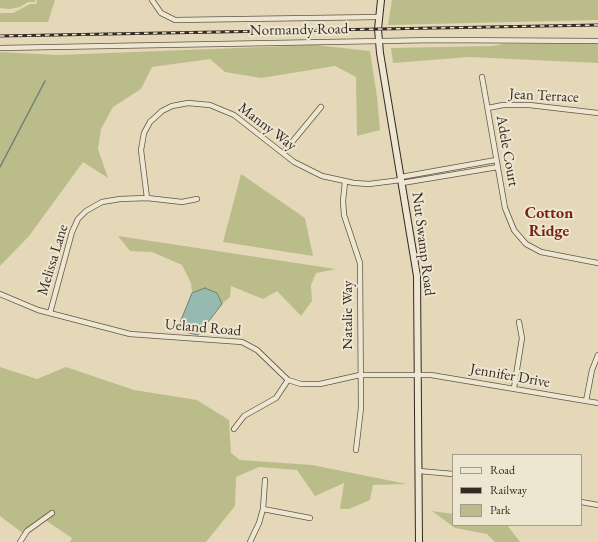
<!DOCTYPE html>
<style>
body{margin:0}
#map{position:relative;width:598px;height:542px;overflow:hidden;background:#e4d8b8;font-family:"EB Garamond",serif}
canvas{display:block}
.legend{position:absolute;left:452px;top:454px;width:130px;height:72px;box-sizing:border-box;background:#ede6d1;border:1px solid #a49a8b;margin:0;padding:5px 7px;list-style:none;font-size:12px;color:#362923}
.legend li{display:flex;align-items:center;gap:8px;height:20px}
.legend b{width:20px;border:1px solid #a49a8b}
</style>
<div id="map">
<canvas width="598" height="542"></canvas>
<ul class="legend">
<li><b style="height:5px;background:#ede6d1"></b>Road</li>
<li><b style="height:5px;background:#362923"></b>Railway</li>
<li><b style="height:11px;background:#babd8a"></b>Park</li>
</ul>
</div>
<script>
const ctx = document.querySelector('canvas').getContext('2d');
ctx.lineJoin = 'round';
function fillPath(path, color) { ctx.fillStyle = color; ctx.fill(path, 'evenodd'); }
const toPath = rows => new Path2D(rows.map(r => 'M' + r).join(''));
function strokePath(path, color, width, dash) { ctx.strokeStyle = color; ctx.lineWidth = width; ctx.lineCap = dash ? 'butt' : 'round'; ctx.setLineDash(dash || []); ctx.stroke(path); }
function drawText(font, color, halo, rows, align = 'center') {
  ctx.font = font + ' "EB Garamond",serif'; ctx.lineWidth = 4; ctx.setLineDash([]); ctx.textBaseline = 'middle'; ctx.strokeStyle = halo; ctx.fillStyle = color; for (const [text, x, y, turn = 0] of rows) {
    ctx.save(); ctx.translate(x, y); ctx.rotate((+turn || 0) * Math.PI / 180); ctx.textAlign = isNaN(turn) ? turn : align; if (halo) ctx.strokeText(text, 0, 0); ctx.fillText(text, 0, 0); ctx.restore();
  }
}
const green = toPath([
 [0,0,35,0,35,2,28,2,20,7,9,9,0,8],
 [37,0,55,0,48,22,0,22,0,13,13,13,30,4,36,4],
 [392,0,598,0,598,20,388,25],
 [503,44,598,44,598,63,469,57,393,63,391,48,493,46],
 [315,45,370,51,377,97,380,130,357,136,356,77,335,66,261,78,225,72,210,59,152,67,141,89,113,107,101,129,98,149,108,178,83,162,29,236,0,266,0,52,57,55],
 [241,174,305,218,313,256,223,242],
 [118,236,336,269,316,273,311,285,312,301,301,316,277,291,263,299,231,286,230,297,222,304,217,293,205,288,192,293,191,283,182,265,152,252,130,251],
 [0,367,37,379,66,367,134,390,197,400,229,420,231,453,240,460,312,465,407,484,373,485,370,500,349,509,340,509,344,483,315,496,297,470,259,467,236,477,235,506,206,542,70,542,72,538,45,520,24,534,0,516],
 [432,511,453,514,453,525,507,525,520,542,495,542,487,534,455,528]
]);
const water = toPath([
 [205,288,217,293,222,304,198,335,177,330,192,293,205,288]
]);
const stream = toPath([
 [0,167,45,81]
]);
const minor = toPath([
 [152,0,161,13,175,20,379,17],
 [0,48,436,40,598,41],
 [482,77,505,208,514,230,526,244,541,252,598,263],
 [488,108,503,105,529,105,598,113],
 [283,153,321,107],
 [401,177,496,160],
 [345,182,343,201,344,215,360,263,361,408,356,450],
 [402,183,498,167],
 [147,198,141,150,144,133,150,122,162,111,172,106,188,103,210,105,234,115,294,162,322,176,354,183,369,184,401,180],
 [0,294,38,310,130,334,242,342,257,350,288,380,301,384,320,384,360,375,431,375,598,403],
 [50,313,72,232,78,219,86,211,102,202,120,199,147,198,182,202,197,199],
 [514,388,522,338,519,322],
 [586,401,592,370,598,355],
 [234,429,244,416,276,398,288,380],
 [419,471,453,474],
 [581,502,598,505],
 [263,509,310,518],
 [20,542,27,531,52,513],
 [250,542,259,523,263,509,265,480]
]);
const secondary = toPath([
 [381,0,378,29,380,53,417,276,419,542]
]);
const rail = toPath([
 [0,36,598,25]
]);
const streetNames = [
 ["Normandy Road",299,30,-1],
 ["Jean Terrace",544,96,3],
 ["Manny Way",267,127,37],
 ["Adele Court",507,151,80],
 ["Nut Swamp Road",423,244,83],
 ["Melissa Lane",53,260,-73],
 ["Natalie Way",348,315,-90],
 ["Ueland Road",203,328,5],
 ["Jennifer Drive",510,376,10]
];
const neighbourhoodNames = [
 ["Cotton",549,214],
 ["Ridge",549,232]
];
fillPath(green, '#babd8a');
fillPath(water, '#95baaf');
strokePath(water, '#6f8077', 1);
strokePath(stream, '#6f8077', 1.5);
strokePath(minor, '#625548', 6);
strokePath(secondary, '#362923', 8);
strokePath(minor, '#ede6d1', 4.5);
strokePath(secondary, '#ede6d1', 6);
strokePath(rail, '#362923', 3);
strokePath(rail, '#ede6d1', 1.5, [4.5]);
drawText('15px', '#362923', '#ede6d1', streetNames);
drawText('bold 16px', '#7a1f14', '#ede6d1', neighbourhoodNames);
</script>
